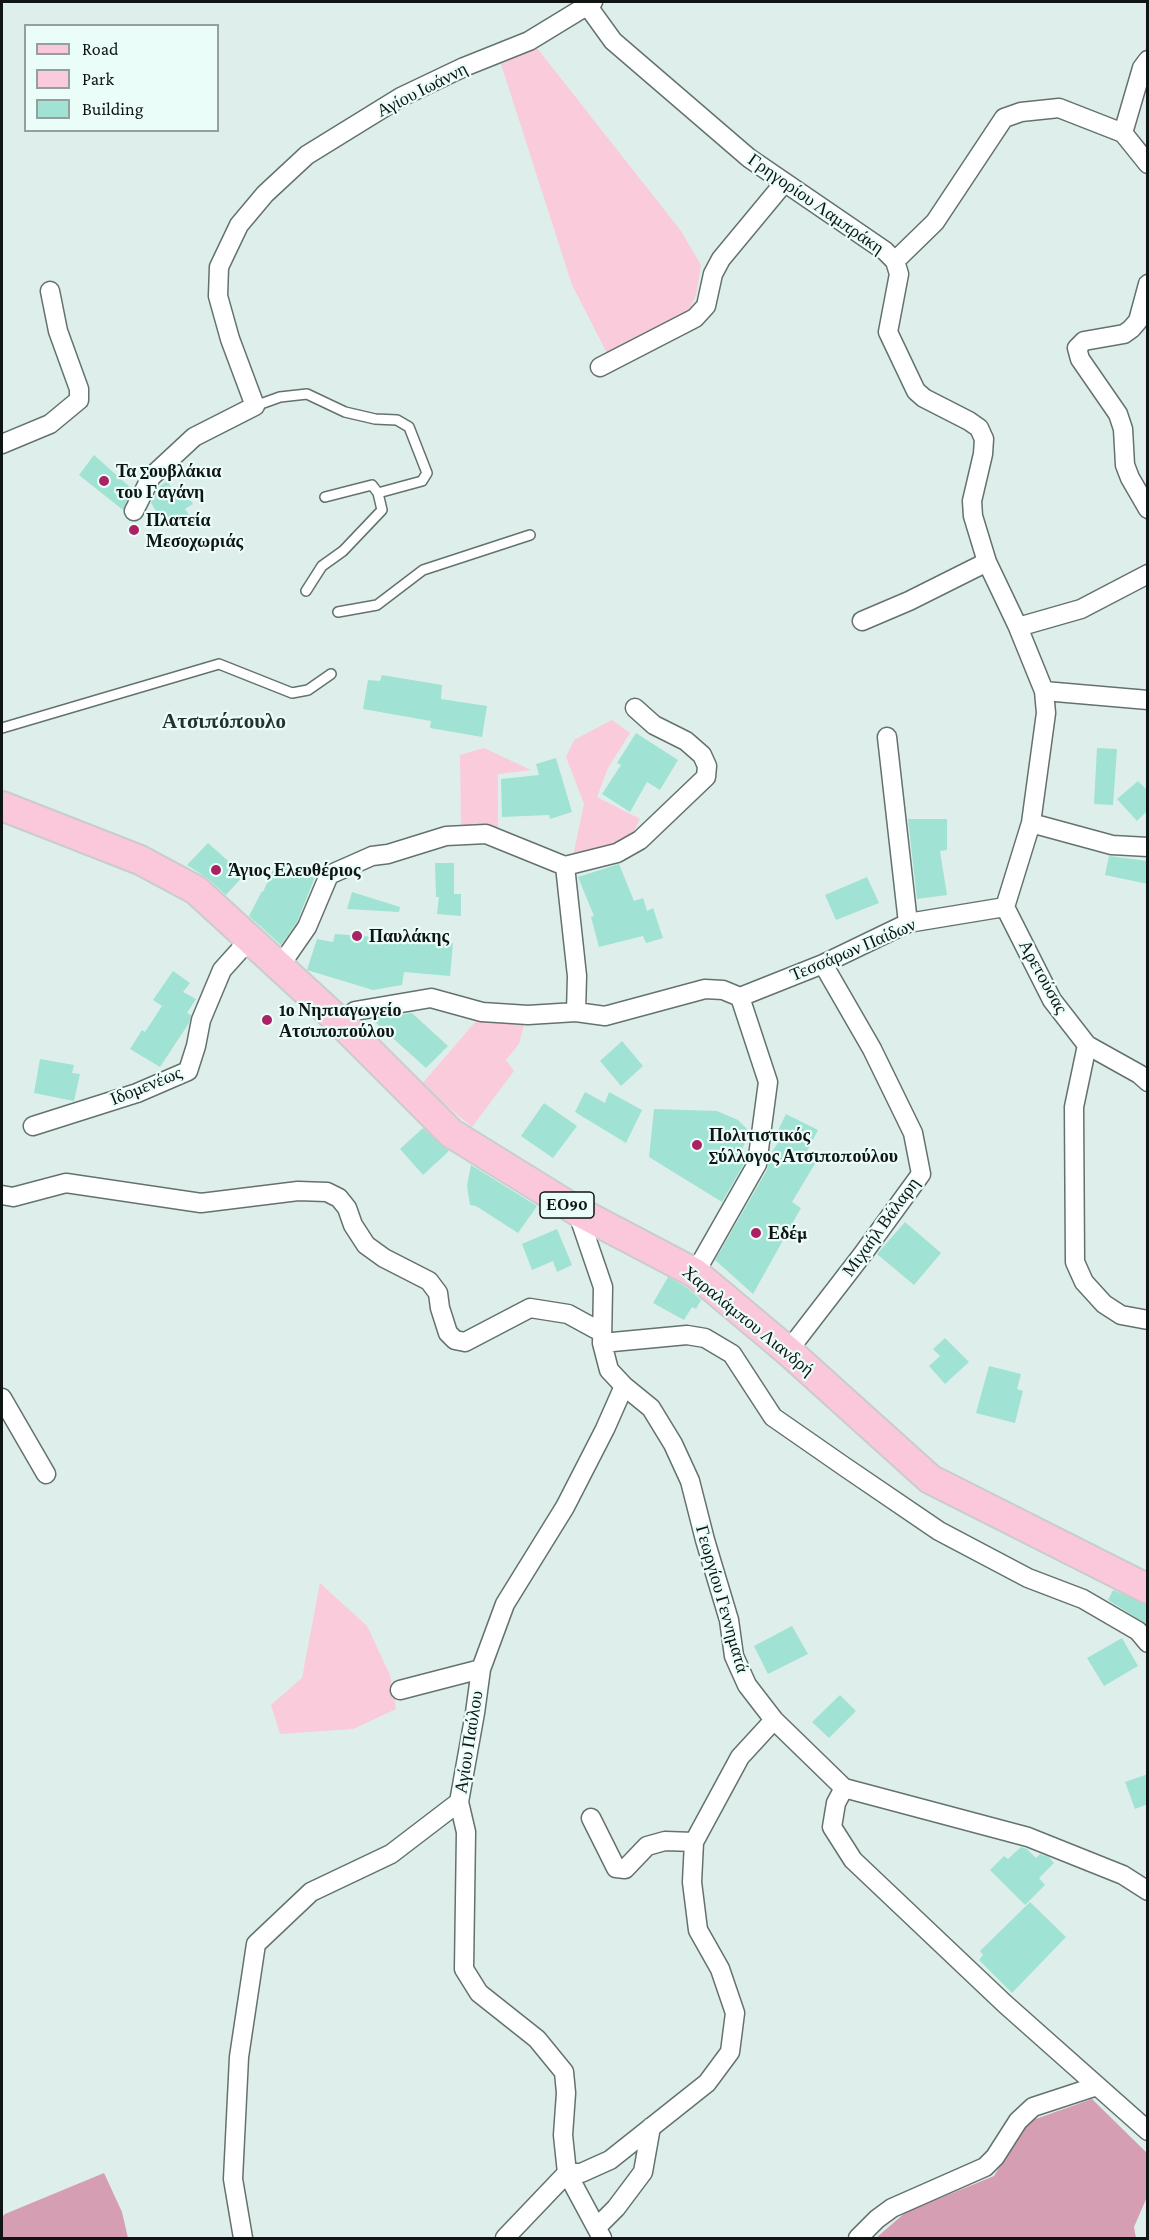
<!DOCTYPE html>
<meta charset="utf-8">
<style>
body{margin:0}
#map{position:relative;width:1149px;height:2240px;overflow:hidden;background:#deefeb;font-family:"Crimson Pro",serif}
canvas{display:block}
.frame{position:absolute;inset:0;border:3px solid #0f1514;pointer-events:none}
.legend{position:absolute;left:24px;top:24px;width:195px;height:108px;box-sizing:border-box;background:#ebfdf8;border:2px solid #93a09d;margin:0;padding:8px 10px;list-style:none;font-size:18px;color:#0f1514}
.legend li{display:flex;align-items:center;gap:12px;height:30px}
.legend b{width:30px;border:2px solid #93a09d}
</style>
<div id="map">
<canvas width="1149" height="2240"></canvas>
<div class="frame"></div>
<ul class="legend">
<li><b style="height:8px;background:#fbc8db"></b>Road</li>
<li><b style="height:16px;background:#f9cbdb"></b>Park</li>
<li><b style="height:16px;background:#a0e2d3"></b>Building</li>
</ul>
</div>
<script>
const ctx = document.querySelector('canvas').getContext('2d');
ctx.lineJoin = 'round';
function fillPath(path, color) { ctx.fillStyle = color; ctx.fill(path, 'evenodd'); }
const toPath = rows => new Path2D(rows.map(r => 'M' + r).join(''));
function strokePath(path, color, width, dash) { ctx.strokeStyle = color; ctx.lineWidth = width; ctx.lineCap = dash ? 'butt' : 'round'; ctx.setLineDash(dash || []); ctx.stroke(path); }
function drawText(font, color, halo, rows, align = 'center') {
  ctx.font = font + ' "Crimson Pro",serif'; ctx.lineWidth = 4.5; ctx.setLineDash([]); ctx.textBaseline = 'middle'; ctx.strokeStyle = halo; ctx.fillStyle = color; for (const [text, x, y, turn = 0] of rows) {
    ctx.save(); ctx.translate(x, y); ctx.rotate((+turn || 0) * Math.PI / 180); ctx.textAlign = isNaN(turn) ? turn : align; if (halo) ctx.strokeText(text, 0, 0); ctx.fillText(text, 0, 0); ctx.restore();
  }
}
const green = toPath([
 [537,48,681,231,701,265,696,295,688,313,607,353,572,285,501,64],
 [612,720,630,733,608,768,597,797,640,819,632,835,608,848,573,856,584,804,566,757,574,740],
 [484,748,531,770,498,774,498,830,461,827,460,755],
 [477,1020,525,1021,519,1044,506,1060,514,1071,472,1127,421,1085],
 [320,1583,367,1626,390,1675,396,1709,353,1729,280,1734,271,1705,302,1678]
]);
const forest = toPath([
 [1092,2099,1147,2153,1147,2197,1134,2227,1136,2238,876,2238,906,2212,994,2176,1027,2122],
 [104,2173,122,2212,128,2238,2,2238,2,2217,5,2214]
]);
const building = toPath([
 [94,455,132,489,123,510,79,475],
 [167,481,176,494,183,489,193,504,185,509,191,518,177,527,171,518,163,522,151,503,159,487],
 [382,675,442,685,441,699,487,706,482,737,430,728,431,721,363,709,368,680,380,681],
 [636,733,678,760,660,790,647,782,630,812,602,794,621,765,617,763],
 [1097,748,1117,749,1113,805,1094,804],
 [556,758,572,812,550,819,549,815,502,817,501,779,539,775,536,764],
 [1138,781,1148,791,1148,810,1137,821,1117,799],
 [908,819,947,819,947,850,940,851,947,895,917,899],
 [208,843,244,875,226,895,207,878,187,865],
 [1109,856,1148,861,1148,884,1105,875],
 [276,863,315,877,297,922,281,945,249,916,262,891,263,892],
 [435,863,454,863,454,894,461,894,461,916,437,914,439,897,436,897],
 [619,864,634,901,643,898,647,911,653,908,663,938,646,943,643,936,599,947,591,917,594,916,578,877],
 [867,877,879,903,836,920,825,895],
 [352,892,400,907,399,912,347,909],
 [335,934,453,943,450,976,404,972,402,985,373,990,307,970,317,939,333,942],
 [173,971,190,983,183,992,196,999,187,1013,191,1015,189,1023,160,1067,130,1049,142,1030,145,1032,162,1006,153,1000],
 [412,1013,448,1046,426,1068,376,1023,380,1018],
 [622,1041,643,1066,621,1086,600,1061],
 [40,1059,74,1065,72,1073,80,1074,74,1101,34,1093],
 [585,1092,605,1103,609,1092,642,1110,626,1143,575,1112],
 [544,1103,577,1126,553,1158,521,1136],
 [654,1109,717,1111,738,1120,750,1132,738,1158,744,1164,722,1202,649,1157],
 [786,1114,818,1130,805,1155,816,1162,792,1202,801,1208,753,1294,715,1260,767,1170,769,1156,780,1140,775,1137],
 [423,1128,449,1151,423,1175,400,1149],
 [471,1165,537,1206,518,1233,476,1206,470,1205,467,1186],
 [905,1222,941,1253,914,1285,877,1254],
 [557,1229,572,1265,557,1272,553,1261,532,1270,522,1244],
 [668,1277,686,1287,701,1300,696,1309,692,1307,684,1320,653,1303],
 [945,1338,969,1362,945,1384,929,1366,940,1356,933,1349],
 [989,1366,1021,1374,1017,1389,1023,1391,1015,1423,976,1413],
 [1113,1590,1148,1605,1148,1625,1108,1600],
 [792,1626,808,1654,768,1674,754,1646],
 [1122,1638,1138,1666,1104,1686,1087,1658],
 [840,1695,856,1711,829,1738,812,1722],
 [1148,1774,1148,1804,1135,1809,1125,1782],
 [1021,1847,1027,1849,1036,1858,1040,1854,1049,1857,1054,1863,1039,1878,1045,1885,1025,1905,990,1870,1004,1856,1008,1859],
 [1030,1902,1066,1937,1012,1993,979,1960,983,1955,980,1951]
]);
const lane = toPath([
 [255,406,280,397,307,394,345,412,375,419,397,420,409,427,427,473,422,481,378,493],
 [306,591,322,566,343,551,382,510,378,493,372,485,325,497],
 [338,612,377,605,423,570,530,535],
 [2,728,219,664,292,693,308,690,331,674]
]);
const street = toPath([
 [587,5,613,41,749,158,885,251,895,261,899,274,888,332,916,391,924,398,969,421,979,428,984,439,983,454,972,501,973,516,987,562,1018,627,1044,691,1046,713,1031,823,1005,907],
 [1123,133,1142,68,1148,60],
 [895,261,935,222,1004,118,1021,112,1059,108,1123,133,1148,164],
 [1148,284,1138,321,1131,329,1124,334,1084,341,1077,348,1080,359,1118,414,1123,429,1125,465,1130,478,1148,509],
 [600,367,695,318,706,306,713,274,721,259,784,183],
 [2,444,50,424,79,400,79,389,58,331,50,291],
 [134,511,151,477,194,437,255,406,230,339,218,296,219,267,239,225,265,194,307,155,401,97,464,67,529,41,593,2],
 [862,621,909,601,987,562],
 [1018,627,1081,609,1148,574],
 [1044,691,1148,700],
 [887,737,908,923],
 [1031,823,1112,845,1148,847],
 [565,866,577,976,576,1012],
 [1005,907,1052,1000,1087,1045,1139,1074,1148,1082],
 [280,966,307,927,329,875,372,856,388,854,446,836,486,834,565,866,617,853,640,840,706,777,707,766,702,755,686,741,654,725,635,708],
 [341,1023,355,1011,431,998,482,1012,528,1015,576,1012,605,1016,705,989,723,990,740,997,823,964,908,923,1005,907],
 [1087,1045,1074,1107,1075,1262,1084,1282,1104,1304,1121,1315,1148,1320],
 [33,1126,137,1093,188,1071,196,1046,201,1020,222,970,249,940],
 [2,1195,13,1197,66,1183,201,1203,298,1191,327,1192,339,1198,347,1208,353,1225,366,1245,384,1258,429,1281,438,1293,440,1308,448,1333,455,1340,465,1342,530,1308,568,1314,601,1332],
 [577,1211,603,1287,602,1343,609,1370,624,1386,651,1408,673,1444,690,1481,705,1540,729,1620,734,1656,747,1685,774,1720,844,1788,1028,1837,1123,1875,1148,1891],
 [695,1273,757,1164,768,1082,740,997],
 [602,1343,687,1335,705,1338,732,1354,773,1417,845,1467,939,1531,1028,1578,1083,1599,1138,1631,1148,1643],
 [788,1351,862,1255,921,1174,913,1133,872,1049,823,964],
 [2,1398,46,1474],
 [400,1690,481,1669],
 [844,1788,836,1803,832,1827,853,1860,1005,2004,1148,2131],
 [459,1802,466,1832,464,1969,479,1993,537,2039,564,2072,566,2093,563,2135,567,2173,581,2173,610,2160,707,2083,730,2052,735,2013,720,1969,698,1930,692,1882,694,1842,740,1757,774,1720],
 [591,1818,616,1868,625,1869,647,1846,665,1841,694,1842],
 [597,2227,616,2208,643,2172,651,2127],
 [243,2238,233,2179,239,2057,256,1944,311,1892,391,1854,459,1802,475,1713,481,1669,505,1604,565,1507,605,1429,624,1386],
 [505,2238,567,2173,602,2238],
 [858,2238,877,2219,892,2208,985,2167,995,2157,1018,2121,1033,2107,1097,2086]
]);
const primary = toPath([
 [2,806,140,860,196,890,341,1023,451,1133,577,1211,695,1273,788,1351,930,1479,1148,1589]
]);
const markers = [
 [104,481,6,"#aa2166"],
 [134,530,6,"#aa2166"],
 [216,870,6,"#aa2166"],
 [357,936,6,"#aa2166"],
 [267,1020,6,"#aa2166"],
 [697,1145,6,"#aa2166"],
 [756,1233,6,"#aa2166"]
];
const shields = [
 [567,1205,54]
];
const shieldNames = [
 ["ΕΟ90",567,1205]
];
const streetNames = [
 ["Αγίου Ιωάννη",422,90,-27],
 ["Γρηγορίου Λαμπράκη",816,204,35],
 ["Τεσσάρων Παίδων",853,950,-23],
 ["Αρετούσας",1043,977,61],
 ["Ιδομενέως",146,1086,-22],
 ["Μιχαήλ Βάλαρη",881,1227,-54],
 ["Χαραλάμπου Λιανδρή",748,1321,39],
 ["Γεωργίου Γεννηματά",722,1599,74],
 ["Αγίου Παύλου",469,1742,-81]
];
const poiNames = [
 ["Τα Σουβλάκια",116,471],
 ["του Γαγάνη",116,492],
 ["Πλατεία",146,520],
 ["Μεσοχωριάς",146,541],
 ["Άγιος Ελευθέριος",228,870],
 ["Παυλάκης",369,936],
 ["1ο Νηπιαγωγείο",279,1010],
 ["Ατσιποπούλου",279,1031],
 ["Πολιτιστικός",709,1135],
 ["Σύλλογος Ατσιποπούλου",709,1156],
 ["Εδέμ",768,1233]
];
const quarterNames = [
 ["Ατσιπόπουλο",224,722]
];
fillPath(green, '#f9cbdb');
fillPath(forest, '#d59eb2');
fillPath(building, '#a0e2d3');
strokePath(lane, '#63726e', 12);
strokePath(street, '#63726e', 21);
strokePath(primary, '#cacccb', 32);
strokePath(lane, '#fff', 9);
strokePath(street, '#fff', 18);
strokePath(primary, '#fbc8db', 28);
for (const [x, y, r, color] of markers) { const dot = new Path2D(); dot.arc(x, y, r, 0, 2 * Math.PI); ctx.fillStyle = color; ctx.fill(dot); strokePath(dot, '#ebfdf8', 2); }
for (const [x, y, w] of shields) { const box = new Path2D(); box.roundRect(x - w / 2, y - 13, w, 26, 4.5); ctx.fillStyle = '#ebfdf8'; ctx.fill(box); strokePath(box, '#0f1514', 1.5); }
drawText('bold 16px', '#0f1514', null, shieldNames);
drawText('18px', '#0f1514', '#ebfdf8', streetNames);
drawText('bold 18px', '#0f1514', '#ebfdf8', poiNames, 'left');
drawText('bold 21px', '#24322e', '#ebfdf8', quarterNames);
</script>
